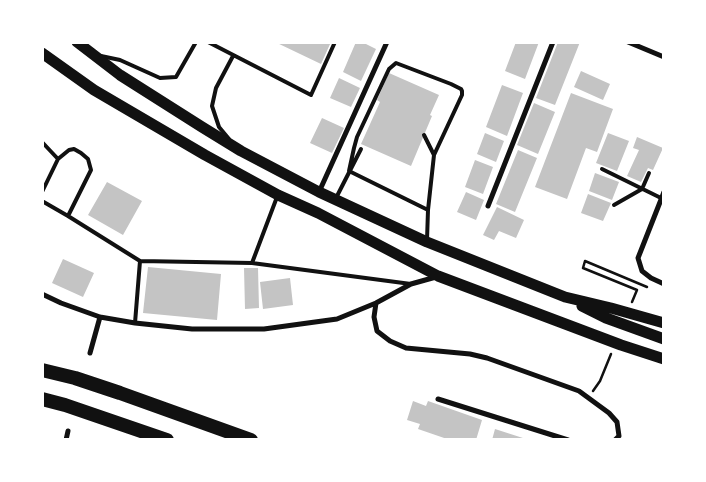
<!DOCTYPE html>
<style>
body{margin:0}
#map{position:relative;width:706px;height:482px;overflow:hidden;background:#fff;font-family:Rubik,sans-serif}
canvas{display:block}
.frame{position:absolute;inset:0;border:44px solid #fff;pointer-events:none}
</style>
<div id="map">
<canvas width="706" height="482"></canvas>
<div class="frame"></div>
</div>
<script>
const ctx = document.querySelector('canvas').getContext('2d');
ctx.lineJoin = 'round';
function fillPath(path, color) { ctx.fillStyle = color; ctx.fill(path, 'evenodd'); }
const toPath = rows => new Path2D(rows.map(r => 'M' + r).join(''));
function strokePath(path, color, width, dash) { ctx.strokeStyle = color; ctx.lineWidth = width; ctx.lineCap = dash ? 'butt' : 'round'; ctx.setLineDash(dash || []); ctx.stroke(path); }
const building = toPath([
 [275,42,331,42,321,64],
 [356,42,362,42,376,49,361,81,343,72],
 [516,42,539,42,525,79,505,71],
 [558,42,580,42,555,105,536,98],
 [581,71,610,84,603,100,574,87],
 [389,73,439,95,430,115,432,116,411,166,361,144,380,102,377,100],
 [339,78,360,88,351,107,330,98],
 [502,85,523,93,507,136,486,127],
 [571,93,613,109,597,152,586,148,567,199,535,187],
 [534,103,555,112,538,154,517,145],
 [322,118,344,128,332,153,310,143],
 [485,133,504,141,496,162,477,154],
 [608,133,629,141,617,171,596,163],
 [637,137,663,148,653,170,648,168,641,182,627,176,639,150,633,148],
 [518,150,537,158,515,212,496,204],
 [475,160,493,167,483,194,465,187],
 [595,173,619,182,612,200,589,191],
 [107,182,142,201,123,235,88,215],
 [466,192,484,200,476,220,457,212],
 [588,194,611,203,603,221,581,213],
 [497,207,524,220,516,238,499,231,494,240,483,235],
 [63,259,94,273,83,297,52,283],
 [148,267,221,274,217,320,143,313],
 [244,268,258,268,259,308,245,309],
 [290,278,293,305,263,309,260,282],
 [413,401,426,406,428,401,482,420,476,440,450,440,418,429,420,424,407,420],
 [495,429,526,439,526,440,492,440]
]);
const path = toPath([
 [632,302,637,290,583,268,585,261,647,287],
 [593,391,600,381,611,354]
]);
const service = toPath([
 [208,42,311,95,335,42],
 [101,56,120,60,160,78,176,77,196,42],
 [424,135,434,155,428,210,427,240],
 [229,139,219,127,212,106,216,88,233,56],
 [42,142,58,159,42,192],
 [58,159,69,150,74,149,81,153,88,159,91,170,68,216,140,261],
 [602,169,661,198],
 [336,198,361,149],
 [42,201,68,216],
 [614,205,642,189,649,173],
 [428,210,349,171,354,148,357,137,389,69,396,63,451,84,461,89,462,91,462,95,434,155],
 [252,263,277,197],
 [135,323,140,261,252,263,411,284]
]);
const minor = toPath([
 [628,42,664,57],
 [319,192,387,42],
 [664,192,638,258,642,271,651,278,664,284],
 [488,206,553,42],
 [42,294,61,303,100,317,135,323,192,329,264,329,337,319,376,303,411,284,436,277],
 [376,303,374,317,377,331,390,341,406,348,470,354,487,358,579,391,609,413,617,422,619,436,615,440],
 [90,353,100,317],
 [438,399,568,440],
 [66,440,68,431]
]);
const primary = toPath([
 [77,42,120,75,202,127,241,151,319,192,427,242,565,297,611,308,664,323],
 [42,53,94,90,205,155,278,195,318,213,438,276,621,345,664,359],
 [582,306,606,318,664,339]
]);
const motorway = toPath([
 [42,370,75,378,120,393,251,440],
 [42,399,65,405,167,440]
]);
fillPath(building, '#c4c4c4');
strokePath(path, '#111', 2.5);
strokePath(service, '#111', 4);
strokePath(minor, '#111', 5);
strokePath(primary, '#111', 11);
strokePath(motorway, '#111', 14);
</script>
